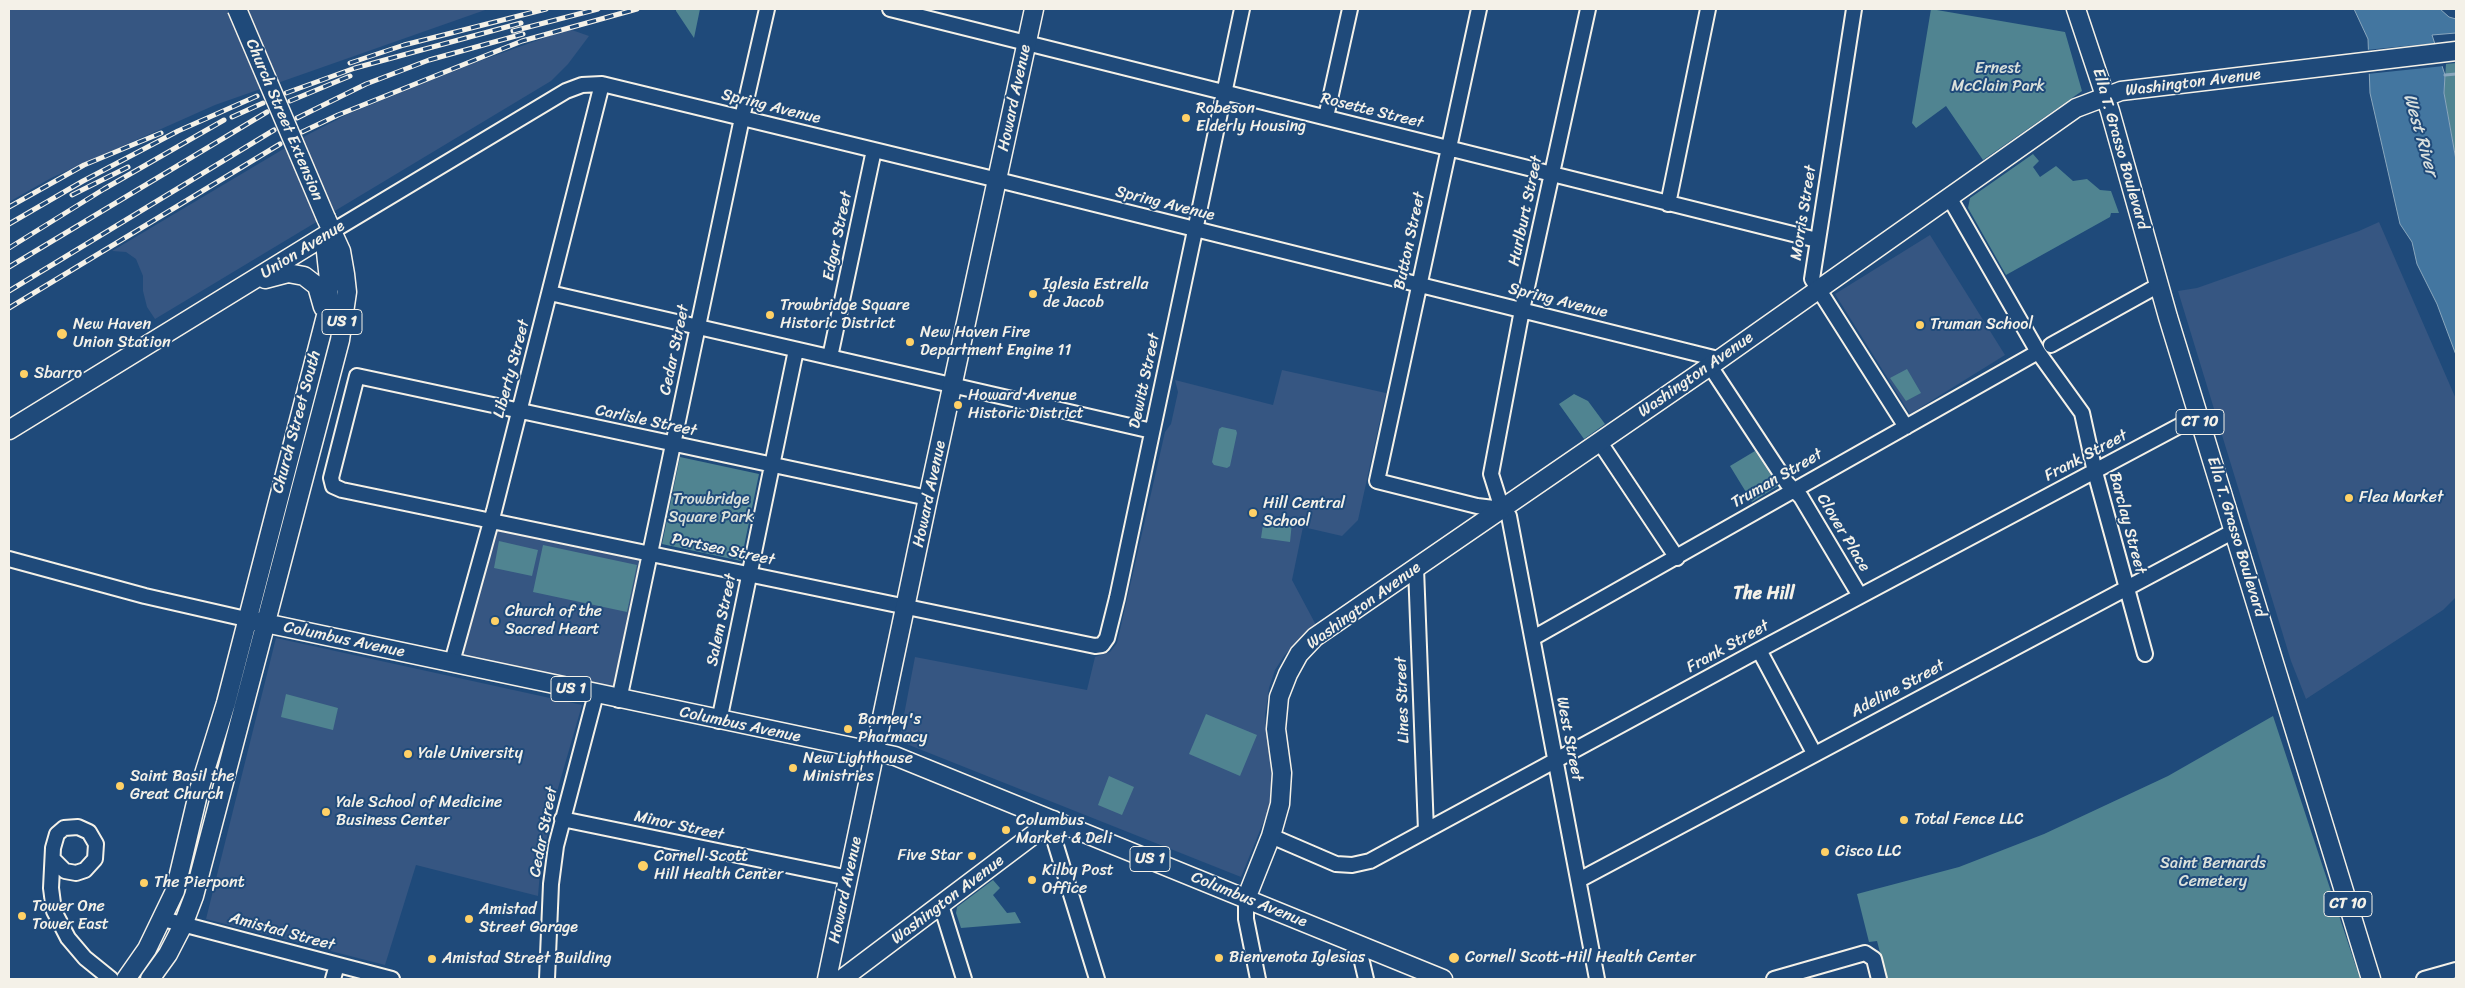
<!DOCTYPE html>
<style>
body{margin:0}
#map{position:relative;width:2465px;height:988px;overflow:hidden;background:#1f4a7a;font-family:Sriracha,sans-serif}
canvas{display:block}
.frame{position:absolute;inset:0;border:10px solid #f4f1e8;pointer-events:none}
</style>
<div id="map">
<canvas width="2465" height="988"></canvas>
<div class="frame"></div>
</div>
<script>
const ctx = document.querySelector('canvas').getContext('2d');
ctx.lineJoin = 'round';
function fillPath(path, color) { ctx.fillStyle = color; ctx.fill(path, 'evenodd'); }
const toPath = rows => new Path2D(rows.map(r => 'M' + r).join(''));
function strokePath(path, color, width, dash) { ctx.strokeStyle = color; ctx.lineWidth = width; ctx.lineCap = dash ? 'butt' : 'round'; ctx.setLineDash(dash || []); ctx.stroke(path); }
function drawText(font, color, halo, rows, align = 'center') {
  ctx.font = font + ' Sriracha,sans-serif'; ctx.lineWidth = 4; ctx.setLineDash([]); ctx.textBaseline = 'middle'; ctx.strokeStyle = halo; ctx.fillStyle = color; for (const [text, x, y, turn = 0] of rows) {
    ctx.save(); ctx.translate(x, y); ctx.rotate((+turn || 0) * Math.PI / 180); ctx.textAlign = isNaN(turn) ? turn : align; if (halo) ctx.strokeText(text, 0, 0); ctx.fillText(text, 0, 0); ctx.restore();
  }
}
const built = toPath([
 [9,9,488,9,215,105,51,178,9,202],
 [569,29,589,36,568,64,551,81,155,319,147,307,143,291,143,276,136,259,126,252,112,251,307,135,348,114,474,63],
 [2379,222,2456,399,2456,597,2443,610,2306,699,2291,661,2178,291,2197,288,2359,231],
 [1930,235,2005,355,1910,414,1835,294],
 [1282,370,1386,393,1358,520,1342,536,1303,527,1292,580,1316,625,1299,639,1284,656,1275,670,1269,688,1265,716,1272,779,1270,806,1241,877,899,741,915,657,1087,690,1095,657,1110,652,1117,643,1165,432,1171,424,1178,392,1175,380,1273,405],
 [498,522,649,553,619,700,458,663],
 [276,638,582,705,554,802,540,872,538,896,416,865,385,965,206,919]
]);
const green = toPath([
 [676,9,700,9,694,38,676,11],
 [1931,9,2065,32,2082,91,1983,160,1946,106,1916,128,1912,123],
 [2456,63,2456,160,2444,93,2446,64],
 [2033,154,2039,161,2033,167,2040,177,2056,166,2073,181,2087,179,2100,190,2111,191,2119,213,2111,213,2110,217,2006,275,1968,208,1970,198],
 [1907,369,1921,393,1906,401,1890,378],
 [1574,394,1588,401,1605,424,1584,439,1559,404],
 [1222,427,1236,430,1237,433,1230,466,1227,468,1214,465,1212,462,1219,429],
 [1755,451,1778,486,1752,502,1730,466],
 [680,457,759,474,741,561,662,544],
 [1266,516,1292,522,1290,542,1261,538,1264,518],
 [499,541,538,550,532,576,494,568],
 [543,545,637,565,627,612,533,592],
 [286,694,338,708,333,730,281,717],
 [1206,714,1257,735,1240,776,1189,754],
 [2273,716,2360,979,1887,979,1877,941,1869,942,1857,894,1959,867,2044,834,2168,776],
 [1109,776,1134,787,1122,815,1098,805],
 [993,880,1000,888,993,895,1007,913,1015,912,1021,923,961,928,956,913,957,907]
]);
const water = toPath([
 [2354,9,2440,9,2449,17,2456,19,2456,33,2432,35,2445,75,2444,93,2456,160,2456,355,2437,304,2417,264,2412,242,2400,224,2370,93,2368,39,2354,9]
]);
const pier = toPath([
 [2437,43,2444,66,2367,74,2366,50]
]);
const stream = toPath([
 [2445,75,2456,74]
]);
const minor = toPath([
 [890,9,1817,240],
 [1479,9,1377,481,1477,506,1502,509],
 [1588,9,1522,310,1491,474,1502,509,1509,516,1597,979],
 [1854,9,1812,279,1906,427],
 [1326,117,1350,9],
 [1949,197,2038,352,2082,413,2095,472,2145,654],
 [1668,204,1708,9],
 [331,232,566,91,582,85,602,84,998,180,1718,359],
 [550,293,1152,431],
 [2051,345,2159,285],
 [830,357,874,150],
 [1710,366,1787,483,1801,497,1860,596],
 [1599,441,1677,558],
 [928,498,357,376,331,478,333,486,342,490,1095,646,1102,645,1107,638,1117,598,1242,9],
 [9,559,145,596,246,619],
 [1416,568,1426,831],
 [1533,638,2038,352],
 [1759,650,1814,753],
 [452,662,494,511,602,84],
 [619,700,742,118,767,9],
 [719,721,796,350],
 [562,819,849,878],
 [1053,820,1054,839,1097,979],
 [1271,836,1336,864,1352,865,1370,861,1759,650,2198,416],
 [54,860,65,871,76,873,85,870,95,859,96,844,89,832,78,827,64,828,57,834,53,848,51,888,54,911,68,938,85,958,111,979],
 [1579,880,2234,531],
 [1246,899,1246,919,1258,979],
 [941,905,964,979],
 [163,919,392,979],
 [1358,945,1366,979],
 [333,979,337,965],
 [547,979,551,884,556,846,596,694],
 [1774,979,1865,953,1874,959,1879,979],
 [2424,979,2456,970]
]);
const major = toPath([
 [2076,9,2110,111,2168,317,2371,979],
 [265,279,288,273,304,276,317,286,323,307],
 [9,430,331,232],
 [246,619,895,756,1443,979],
 [1246,899,1271,836,1280,804,1282,773,1276,729,1279,697,1288,674,1299,654,1315,637,1710,366,2076,108,2121,91,2456,51],
 [126,979,147,949,175,891,199,790,226,703,328,308,329,280,326,252,331,232],
 [150,979,168,954,183,925,194,896,340,340,347,292,345,274,341,251,326,218],
 [827,979,928,498,1034,9],
 [842,979,1053,820]
]);
const rail = toPath([
 [513,31,598,9],
 [350,63,404,45,546,9],
 [286,93,355,68,521,23],
 [290,101,350,76],
 [232,117,263,103],
 [297,118,366,84,429,60,523,34],
 [302,132,338,115,522,41,637,9],
 [72,195,128,167],
 [9,207,84,165,161,133],
 [9,224,83,181,178,131,257,96],
 [9,248,104,189,224,120],
 [9,267,267,112],
 [9,291,274,130],
 [9,308,280,144]
]);
const majorBridge = toPath([
 [237,9,326,218]
]);
const markers = [
 [1186,118,5,"#ffd166"],
 [1033,294,5,"#ffd166"],
 [770,315,5,"#ffd166"],
 [1920,325,5,"#ffd166"],
 [62,334,6,"#ffd166"],
 [910,342,5,"#ffd166"],
 [24,374,5,"#ffd166"],
 [958,405,5,"#ffd166"],
 [2349,498,5,"#ffd166"],
 [1253,513,5,"#ffd166"],
 [495,621,5,"#ffd166"],
 [848,729,5,"#ffd166"],
 [408,754,5,"#ffd166"],
 [793,768,5,"#ffd166"],
 [120,786,5,"#ffd166"],
 [326,812,5,"#ffd166"],
 [1904,820,5,"#ffd166"],
 [1006,830,5,"#ffd166"],
 [1825,852,5,"#ffd166"],
 [972,856,5,"#ffd166"],
 [643,866,6,"#ffd166"],
 [1032,880,5,"#ffd166"],
 [144,883,5,"#ffd166"],
 [22,916,5,"#ffd166"],
 [469,919,5,"#ffd166"],
 [1219,958,5,"#ffd166"],
 [1454,958,6,"#ffd166"],
 [432,959,5,"#ffd166"]
];
const shields = [
 [342,322,40],
 [2200,422,48],
 [571,689,40],
 [1150,859,40],
 [2348,904,48]
];
const shieldNames = [
 ["US 1",342,322],
 ["CT 10",2200,422],
 ["US 1",571,689],
 ["US 1",1150,859],
 ["CT 10",2348,904]
];
const parkNames = [
 ["Ernest",1998,69],
 ["McClain Park",1998,87],
 ["Trowbridge",711,500],
 ["Square Park",711,518],
 ["Saint Bernards",2213,864],
 ["Cemetery",2213,882]
];
const streetNames = [
 ["Washington Avenue",2193,83,-7],
 ["Howard Avenue",1015,98,-78],
 ["Spring Avenue",771,107,14],
 ["Rosette Street",1372,111,14],
 ["Church Street Extension",284,120,67],
 ["Ella T. Grasso Boulevard",2120,149,74],
 ["Spring Avenue",1165,204,14],
 ["Hurlburt Street",1526,211,-78],
 ["Morris Street",1804,213,-81],
 ["Edgar Street",838,236,-78],
 ["Button Street",1410,241,-78],
 ["Union Avenue",303,250,-32],
 ["Spring Avenue",1558,301,14],
 ["Cedar Street",675,350,-78],
 ["Liberty Street",512,369,-75],
 ["Washington Avenue",1696,375,-35],
 ["Dewitt Street",1145,381,-78],
 ["Carlisle Street",646,421,12],
 ["Church Street South",297,422,-75],
 ["Frank Street",2086,456,-28],
 ["Truman Street",1777,479,-30],
 ["Howard Avenue",930,494,-78],
 ["Barclay Street",2127,523,75],
 ["Clover Place",1843,533,59],
 ["Ella T. Grasso Boulevard",2236,537,73],
 ["Portsea Street",723,550,12],
 ["Washington Avenue",1364,606,-36],
 ["Salem Street",722,620,-78],
 ["Columbus Avenue",344,640,12],
 ["Frank Street",1728,647,-29],
 ["Adeline Street",1898,689,-28],
 ["Lines Street",1403,700,-92],
 ["Columbus Avenue",740,725,12],
 ["West Street",1569,739,79],
 ["Minor Street",679,826,12],
 ["Cedar Street",544,832,-79],
 ["Howard Avenue",846,890,-78],
 ["Washington Avenue",948,900,-37],
 ["Columbus Avenue",1249,900,22],
 ["Amistad Street",282,932,15]
];
const poiNames = [
 ["Robeson",1196,109],
 ["Elderly Housing",1196,127],
 ["Iglesia Estrella",1043,285],
 ["de Jacob",1043,303],
 ["Trowbridge Square",780,306],
 ["Historic District",780,324],
 ["New Haven",73,325],
 ["Union Station",73,343],
 ["Truman School",1930,325],
 ["New Haven Fire",920,333],
 ["Department Engine 11",920,351],
 ["Sbarro",34,374],
 ["Howard Avenue",968,396],
 ["Historic District",968,414],
 ["Flea Market",2359,498],
 ["Hill Central",1263,504],
 ["School",1263,522],
 ["Church of the",505,612],
 ["Sacred Heart",505,630],
 ["Barney's",858,720],
 ["Pharmacy",858,738],
 ["Yale University",418,754],
 ["New Lighthouse",803,759],
 ["Ministries",803,777],
 ["Saint Basil the",130,777],
 ["Great Church",130,795],
 ["Yale School of Medicine",336,803],
 ["Business Center",336,821],
 ["Total Fence LLC",1914,820],
 ["Columbus",1016,821],
 ["Market & Deli",1016,839],
 ["Cisco LLC",1835,852],
 ["Five Star",962,856,"right"],
 ["Cornell Scott",654,857],
 ["Hill Health Center",654,875],
 ["Kilby Post",1042,871],
 ["Office",1042,889],
 ["The Pierpont",154,883],
 ["Tower One",32,907],
 ["Tower East",32,925],
 ["Amistad",479,910],
 ["Street Garage",479,928],
 ["Bienvenota Iglesias",1229,958],
 ["Cornell Scott-Hill Health Center",1465,958],
 ["Amistad Street Building",442,959]
];
const waterNames = [
 ["West River",2420,135,74]
];
const neighbourhoodNames = [
 ["The Hill",1764,594]
];
fillPath(built, '#365682');
fillPath(green, '#508491');
fillPath(water, '#4376a0');
strokePath(water, '#8aa7bd', 1);
fillPath(pier, '#1f4a7a');
strokePath(stream, '#8aa7bd', 3);
strokePath(minor, '#f4f1e8', 18);
strokePath(major, '#f4f1e8', 21);
strokePath(minor, '#1f4a7a', 14);
strokePath(major, '#1f4a7a', 18);
strokePath(rail, '#f4f1e8', 5);
strokePath(rail, '#1f4a7a', 3, [9]);
strokePath(majorBridge, '#f4f1e8', 21, []);
strokePath(majorBridge, '#1f4a7a', 18);
for (const [x, y, r, color] of markers) { const dot = new Path2D(); dot.arc(x, y, r, 0, 2 * Math.PI); ctx.fillStyle = color; ctx.fill(dot); strokePath(dot, '#1f4a7a', 2); }
for (const [x, y, w] of shields) { const box = new Path2D(); box.roundRect(x - w / 2, y - 12.5, w, 25, 4); ctx.fillStyle = '#1f4a7a'; ctx.fill(box); strokePath(box, '#f4f1e8', 1); }
drawText('bold 15px', '#f4f1e8', null, shieldNames);
drawText('16px', '#dbe1db', '#1f4a7a', parkNames);
drawText('16px', '#f4f1e8', '#1f4a7a', streetNames);
drawText('16px', '#f4f1e8', '#1f4a7a', poiNames, 'left');
drawText('italic 18px', '#d9dfdd', '#1f4a7a', waterNames);
drawText('bold 18px', '#f4f1e8', '#1f4a7a', neighbourhoodNames);
</script>
